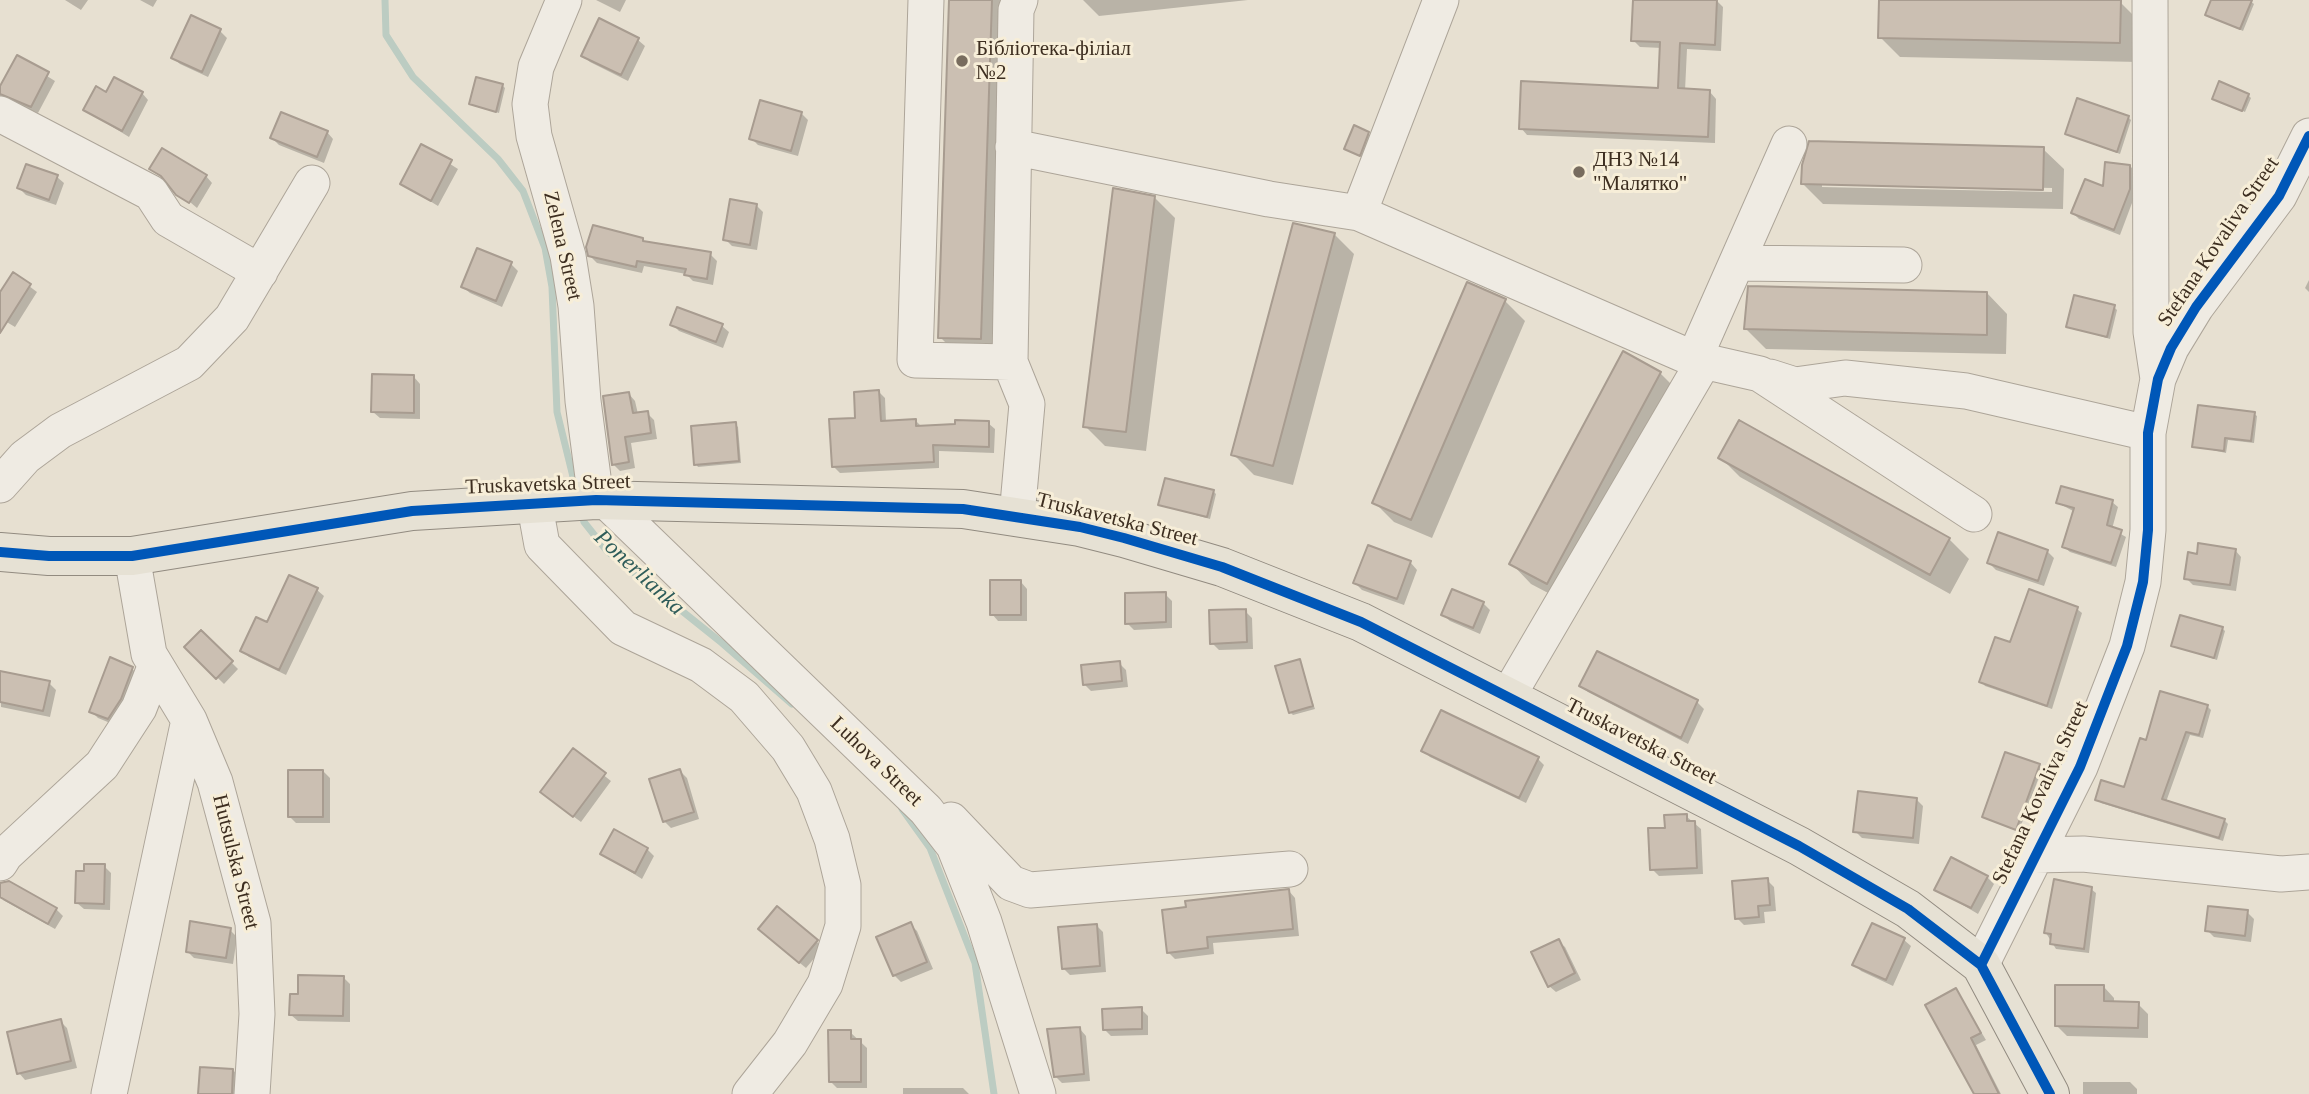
<!DOCTYPE html>
<meta charset="utf-8">
<style>
body{margin:0}
canvas{display:block;background:#e7e0d1}
</style>
<canvas width="2309" height="1094"></canvas>
<script>
const ctx = document.querySelector('canvas').getContext('2d');
ctx.lineJoin = 'round';
function fillPath(path, color) { ctx.fillStyle = color; ctx.fill(path, 'evenodd'); }
const toPath = rows => new Path2D(rows.map(r => 'M' + r).join(''));
function strokePath(path, color, width, dash) { ctx.strokeStyle = color; ctx.lineWidth = width; ctx.lineCap = dash ? 'butt' : 'round'; ctx.setLineDash(dash || []); ctx.stroke(path); }
function drawText(font, color, halo, rows, align = 'center') {
  ctx.font = font + ' "Times New Roman",serif'; ctx.lineWidth = 6; ctx.setLineDash([]); ctx.textBaseline = 'middle'; ctx.strokeStyle = halo; ctx.fillStyle = color; for (const [text, x, y, turn = 0] of rows) {
    ctx.save(); ctx.translate(x, y); ctx.rotate((+turn || 0) * Math.PI / 180); ctx.textAlign = isNaN(turn) ? turn : align; if (halo) ctx.strokeText(text, 0, 0); ctx.fillText(text, 0, 0); ctx.restore();
  }
}
const shadow = toPath([
 [65,0,88,0,81,10],
 [140,0,157,0,153,7],
 [596,0,626,0,620,12],
 [950,0,1012,0,1001,359,960,357,940,337],
 [1083,0,1248,0,1099,16],
 [1635,0,1716,0,1723,7,1721,51,1687,49,1685,91,1710,92,1716,99,1715,143,1527,135,1521,128,1660,89,1662,48,1640,47,1633,40],
 [1881,0,2120,2,2140,22,2139,62,1900,57,1880,37],
 [2213,0,2249,0,2254,4,2243,31,2207,15],
 [192,18,220,31,227,38,208,77,180,64,173,58],
 [600,21,638,40,645,46,628,81,590,62,583,55],
 [18,58,55,81,38,113,0,97,0,90],
 [502,85,505,88,499,113,471,104],
 [142,93,148,100,129,137,85,110,107,94],
 [2248,95,2251,98,2245,112,2214,98],
 [801,113,808,120,798,156,758,145,751,138],
 [2128,117,2131,120,2120,154,2067,134],
 [327,132,333,139,324,163,279,145,272,138],
 [1368,133,1371,136,1362,157,1346,149],
 [422,146,458,169,438,206,402,184],
 [2043,149,2064,169,2063,209,1823,204,1803,184],
 [1822,183,2052,188,2052,192,1822,187],
 [2130,166,2136,172,2135,195,2120,235,2079,219,2073,213],
 [151,169,206,176,212,183,197,208],
 [57,177,64,183,56,205,26,195,19,188],
 [1155,198,1175,218,1146,451,1105,446,1085,426],
 [756,205,763,212,757,250,732,246,725,239],
 [1334,234,1354,254,1293,485,1254,475,1233,454],
 [642,240,646,244,710,254,717,261,713,285,693,281,686,274,644,266,642,273,597,263,590,256],
 [511,264,518,271,502,307,470,293,463,287],
 [13,274,37,292,15,327,0,318,0,295],
 [2309,280,2309,292,2305,288],
 [1987,293,2007,314,2006,354,1766,349,1746,329],
 [1505,301,1525,321,1432,538,1394,522,1374,502],
 [2114,307,2117,310,2110,339,2068,326],
 [672,324,722,326,729,332,723,348,679,331],
 [1660,373,1680,393,1567,603,1531,584,1511,563],
 [414,377,420,384,420,419,380,418,373,412],
 [879,392,885,398,886,422,915,420,922,427,988,423,995,429,994,453,939,451,939,468,840,473,834,467,857,419],
 [629,394,635,401,638,414,647,413,654,420,657,439,631,443,635,468,620,471,613,464],
 [2254,414,2257,416,2254,443,2228,440,2226,453,2194,446],
 [735,424,738,427,741,463,698,467,696,464],
 [1720,457,1949,539,1969,559,1950,594,1740,477],
 [1213,491,1216,494,1210,519,1160,505],
 [2112,502,2118,507,2112,529,2126,537,2116,567,2070,552,2064,547,2075,512,2058,503],
 [1369,547,1411,563,1417,570,1404,605,1362,590,1355,583],
 [2235,550,2241,557,2236,591,2193,585,2186,578,2198,556],
 [2047,551,2054,558,2044,586,1996,570,1989,563],
 [1021,582,1027,589,1027,621,998,621,992,614],
 [317,590,324,596,286,675,249,657,242,651,268,624],
 [1165,594,1172,601,1172,628,1134,630,1127,623],
 [1483,603,1490,610,1480,634,1450,621,1443,615],
 [2077,609,2082,613,2052,709,1985,686,1981,681,2011,644],
 [1245,611,1252,618,1253,649,1219,650,1212,643],
 [2222,628,2225,631,2217,660,2173,645],
 [201,632,238,669,224,684,186,647],
 [1299,661,1315,709,1293,715,1290,712],
 [1119,663,1126,670,1128,687,1091,691,1084,684],
 [132,669,139,675,115,725,98,718,91,711],
 [0,672,49,683,56,690,50,717,1,707],
 [1581,685,1697,702,1704,709,1688,744,1588,692],
 [2207,706,2211,710,2203,738,2190,735,2166,802,2224,820,2228,824,2223,841,2101,803,2097,799,2125,789,2148,742],
 [1423,750,1538,759,1544,765,1526,803,1430,757],
 [573,751,611,781,581,822,549,798],
 [2039,766,2042,769,2019,831,1984,817],
 [323,771,330,778,330,823,296,823,289,816],
 [680,771,687,778,699,819,671,828,664,821],
 [1916,799,1923,806,1919,844,1862,838,1855,831],
 [1686,816,1701,829,1703,874,1659,876,1652,869,1666,829],
 [647,849,654,856,642,879,602,854],
 [104,866,111,873,110,910,84,909,77,903],
 [1987,877,1994,884,1978,914,1936,889],
 [1767,880,1774,887,1776,911,1764,912,1765,923,1744,925,1737,918],
 [0,887,56,909,63,916,55,929,3,900],
 [2091,889,2096,893,2089,953,2056,949,2046,933],
 [1289,891,1295,898,1299,936,1213,943,1214,954,1175,959,1168,952],
 [2247,912,2254,919,2251,942,2214,937,2207,930],
 [911,925,917,931,933,969,901,982,894,975],
 [1096,925,1103,932,1106,972,1070,975,1064,969],
 [1873,925,1904,940,1911,946,1893,986,1861,971,1854,964],
 [230,930,237,937,233,964,194,958,187,951],
 [767,936,816,941,823,948,806,968],
 [1558,941,1565,947,1581,980,1556,992,1549,986],
 [343,977,350,984,350,1022,298,1021,291,1015,300,996],
 [2104,987,2114,998,2114,1003,2138,1004,2148,1014,2148,1038,2067,1036,2057,1026],
 [1956,990,1986,1040,1976,1045,2001,1094,1976,1094],
 [1141,1009,1148,1016,1148,1035,1111,1036,1104,1029],
 [60,1021,67,1028,77,1068,25,1080,19,1073],
 [1080,1029,1086,1036,1090,1081,1062,1083,1055,1076],
 [850,1032,867,1048,867,1088,837,1088,830,1081],
 [233,1070,243,1081,242,1094,200,1094],
 [2083,1082,2130,1082,2137,1089,2137,1094,2083,1094],
 [903,1088,963,1088,969,1094,903,1094]
]);
const stream = toPath([
 [385,0,386,35,413,77,498,159,523,191,545,248,552,287,557,412,576,489],
 [581,511,584,522,607,551,722,643,792,704],
 [902,809,930,848,975,963,994,1094]
]);
const building = toPath([
 [949,0,992,0,981,339,938,338,949,0],
 [1633,0,1717,0,1715,45,1680,43,1678,88,1710,90,1708,137,1519,129,1521,81,1658,88,1660,42,1631,41,1633,0],
 [1879,0,2121,0,2120,43,1878,38,1879,0],
 [2211,0,2252,0,2240,29,2205,15,2211,0],
 [191,15,221,29,202,72,171,58,191,15],
 [599,18,639,38,621,75,581,56,599,18],
 [17,55,49,72,31,107,0,94,0,86,17,55],
 [114,77,143,92,122,131,83,110,96,86,106,92,114,77],
 [476,77,503,84,496,112,469,104,476,77],
 [2219,81,2249,94,2242,111,2212,99,2219,81],
 [2077,98,2129,116,2117,152,2065,134,2077,98],
 [760,100,802,112,791,151,749,139,760,100],
 [281,112,328,131,317,157,270,138,281,112],
 [1354,125,1369,132,1360,156,1344,149,1354,125],
 [1809,141,2044,147,2043,190,1801,184,1802,165,1809,141],
 [421,144,452,160,431,201,400,184,421,144],
 [162,148,207,175,189,203,176,195,161,176,149,169,162,148],
 [2105,162,2130,165,2130,189,2114,230,2071,213,2085,179,2103,186,2105,162],
 [26,164,58,175,49,200,17,188,26,164],
 [1113,188,1155,196,1126,432,1083,427,1113,188],
 [730,199,757,204,750,245,723,240,730,199],
 [1293,223,1335,233,1273,466,1231,455,1293,223],
 [593,225,643,238,643,241,711,252,707,279,684,275,686,269,637,261,636,267,588,256,586,247,593,225],
 [477,248,512,262,496,301,461,287,477,248],
 [13,272,31,284,0,333,0,292,13,272],
 [1467,282,1506,299,1411,520,1372,503,1467,282],
 [1748,286,1987,292,1987,335,1744,329,1748,286],
 [2074,295,2115,305,2107,337,2066,327,2074,295],
 [677,307,723,324,716,342,670,325,677,307],
 [1623,351,1661,372,1547,584,1509,564,1623,351],
 [372,374,414,375,414,413,371,412,372,374],
 [879,390,881,421,916,419,916,426,955,424,955,420,989,421,989,447,933,445,934,462,832,467,829,419,855,418,854,392,879,390],
 [629,392,633,413,648,411,651,433,625,437,629,462,612,465,603,396,629,392],
 [2198,405,2255,412,2251,441,2225,438,2224,451,2192,447,2198,405],
 [1739,420,1950,538,1930,575,1718,458,1739,420],
 [736,422,739,461,694,465,691,426,736,422],
 [1165,478,1214,490,1207,517,1158,505,1165,478],
 [2061,486,2113,500,2107,525,2122,530,2111,563,2062,547,2074,508,2056,503,2061,486],
 [1998,532,2048,550,2038,581,1987,563,1998,532],
 [2198,543,2236,549,2230,585,2184,579,2188,552,2197,554,2198,543],
 [1368,545,1411,561,1397,599,1353,583,1368,545],
 [289,575,318,588,279,670,240,651,256,617,267,622,289,575],
 [990,580,1021,580,1021,615,990,615,990,580],
 [1452,589,1484,602,1473,628,1441,615,1452,589],
 [2029,589,2078,607,2047,706,1979,682,1995,637,2010,642,2029,589],
 [1166,592,1166,622,1125,624,1125,593,1166,592],
 [1246,609,1247,642,1210,644,1209,610,1246,609],
 [2180,615,2223,627,2214,658,2171,646,2180,615],
 [201,630,233,661,216,679,184,647,201,630],
 [1597,651,1698,700,1681,738,1579,686,1597,651],
 [110,657,133,667,121,699,108,719,89,712,110,657],
 [1300,659,1313,706,1289,713,1275,666,1300,659],
 [1120,661,1122,681,1083,685,1081,665,1120,661],
 [0,671,50,681,43,711,0,702,0,671],
 [2160,691,2208,705,2199,735,2186,732,2162,799,2225,819,2219,838,2095,800,2101,780,2124,787,2140,738,2146,740,2160,691],
 [1441,710,1539,757,1519,798,1421,751,1441,710],
 [573,748,606,773,573,817,540,792,573,748],
 [2005,752,2040,764,2016,830,1982,817,2005,752],
 [680,769,694,812,663,822,649,779,680,769],
 [288,770,323,770,323,817,288,817,288,770],
 [1858,791,1917,798,1913,838,1853,832,1858,791],
 [1687,814,1687,821,1695,821,1697,868,1650,870,1648,828,1665,828,1664,815,1687,814],
 [614,829,648,848,635,873,600,854,614,829],
 [1951,857,1988,876,1971,908,1934,890,1951,857],
 [84,864,105,864,104,904,75,903,76,871,84,871,84,864],
 [1768,878,1770,905,1758,906,1759,917,1735,919,1732,881,1768,878],
 [2054,879,2092,887,2084,949,2050,944,2051,934,2044,933,2054,879],
 [9,881,57,908,48,924,0,897,0,883,9,881],
 [1289,889,1293,929,1207,937,1208,948,1167,953,1162,910,1186,907,1185,901,1289,889],
 [777,906,818,940,799,963,758,929,777,906],
 [2208,906,2248,910,2245,936,2205,931,2208,906],
 [190,921,231,928,226,958,186,952,190,921],
 [911,922,927,962,893,976,876,937,911,922],
 [1872,923,1905,938,1886,980,1852,965,1872,923],
 [1097,924,1100,966,1062,969,1058,927,1097,924],
 [1559,939,1575,973,1548,987,1531,952,1559,939],
 [298,975,344,976,343,1016,289,1015,290,994,298,994,298,975],
 [2055,985,2104,985,2104,1001,2139,1002,2138,1028,2055,1026,2055,985],
 [1956,988,1981,1033,1971,1038,1999,1094,1974,1094,1925,1005,1956,988],
 [1142,1007,1142,1029,1103,1030,1102,1009,1142,1007],
 [61,1019,71,1061,17,1074,7,1032,61,1019],
 [1080,1027,1084,1074,1054,1077,1047,1029,1080,1027],
 [828,1030,851,1030,851,1039,861,1039,861,1082,829,1082,828,1030],
 [200,1067,233,1069,232,1094,198,1094,200,1067]
]);
const minor = toPath([
 [564,0,536,67,530,104,534,136,568,256,576,306,583,401,596,500],
 [926,0,915,360,1010,362],
 [2150,0,2151,332,2158,379],
 [0,114,151,193,168,219,260,272],
 [1013,147,1269,199,1359,213,1694,359,1760,374,1974,514],
 [1359,213,1441,0],
 [1739,263,1904,265],
 [1694,359,1789,144],
 [1770,377,1795,385,1845,378,1966,391,2148,433],
 [0,485,25,457,60,431,189,363,232,318,312,183],
 [605,500,926,810,954,846,984,922,1038,1094],
 [534,501,542,545,623,628,701,665,744,697,788,748,814,791,832,839,843,885,843,926,825,984,790,1043,750,1094],
 [1017,516,1027,404,1010,362,1016,10,1020,0],
 [132,556,149,654,189,720,215,782,253,923,257,1014,252,1094],
 [1508,696,1704,361],
 [951,820,1011,883,1030,890,1290,869],
 [2035,855,2083,854,2281,874,2309,872],
 [0,863,5,855,102,765,139,708,155,667],
 [1981,965,2080,767,2127,646,2143,582,2148,530,2148,433,2158,379,2171,348,2196,307,2279,196,2309,136],
 [109,1094,189,720]
]);
const major = toPath([
 [0,552,49,556,132,556,412,511,596,500,963,509,1080,527,1124,538,1222,567,1361,622,1799,846,1908,909,1981,965,2050,1094]
]);
const cycleway = toPath([
 [0,552,49,556,132,556,412,511,596,500,963,509,1080,527,1124,538,1222,567,1361,622,1799,846,1908,909,1981,965,2050,1094],
 [1981,965,2080,767,2127,646,2143,582,2148,530,2148,433,2158,379,2171,348,2196,307,2279,196,2309,136]
]);
const markers = [
 [962,61,7,"#786c5e"],
 [1579,172,7,"#786c5e"]
];
const poiNames = [
 ["Бібліотека-філіал",976,49],
 ["№2",976,73],
 ["ДНЗ №14",1593,160],
 ["\"Малятко\"",1593,184]
];
const streetNames = [
 ["Stefana Kovaliva Street",2219,242,-56],
 ["Zelena Street",562,246,77],
 ["Truskavetska Street",548,485,-2],
 ["Truskavetska Street",1117,520,14],
 ["Truskavetska Street",1641,742,27],
 ["Luhova Street",876,762,44],
 ["Stefana Kovaliva Street",2041,793,-65],
 ["Hutsulska Street",235,862,76]
];
const waterNames = [
 ["Ponerlianka",639,573,43]
];
fillPath(shadow, '#0003');
strokePath(stream, '#bcccc2', 7);
fillPath(building, '#cbbfb2');
strokePath(building, '#a89c90', 2);
strokePath(minor, '#ada599', 37);
strokePath(major, '#928b80', 40);
strokePath(minor, '#efebe3', 35);
strokePath(major, '#e6e1d4', 38);
strokePath(cycleway, '#0057b8', 10);
for (const [x, y, r, color] of markers) { const dot = new Path2D(); dot.arc(x, y, r, 0, 2 * Math.PI); ctx.fillStyle = color; ctx.fill(dot); strokePath(dot, '#f7eed8', 2.5); }
drawText('21px', '#3d2e20', '#f7eed8', poiNames, 'left');
drawText('21px', '#3d2e20', '#f7eed8', streetNames);
drawText('italic 23px', '#2f5d5a', '#f7eed8', waterNames);
</script>
